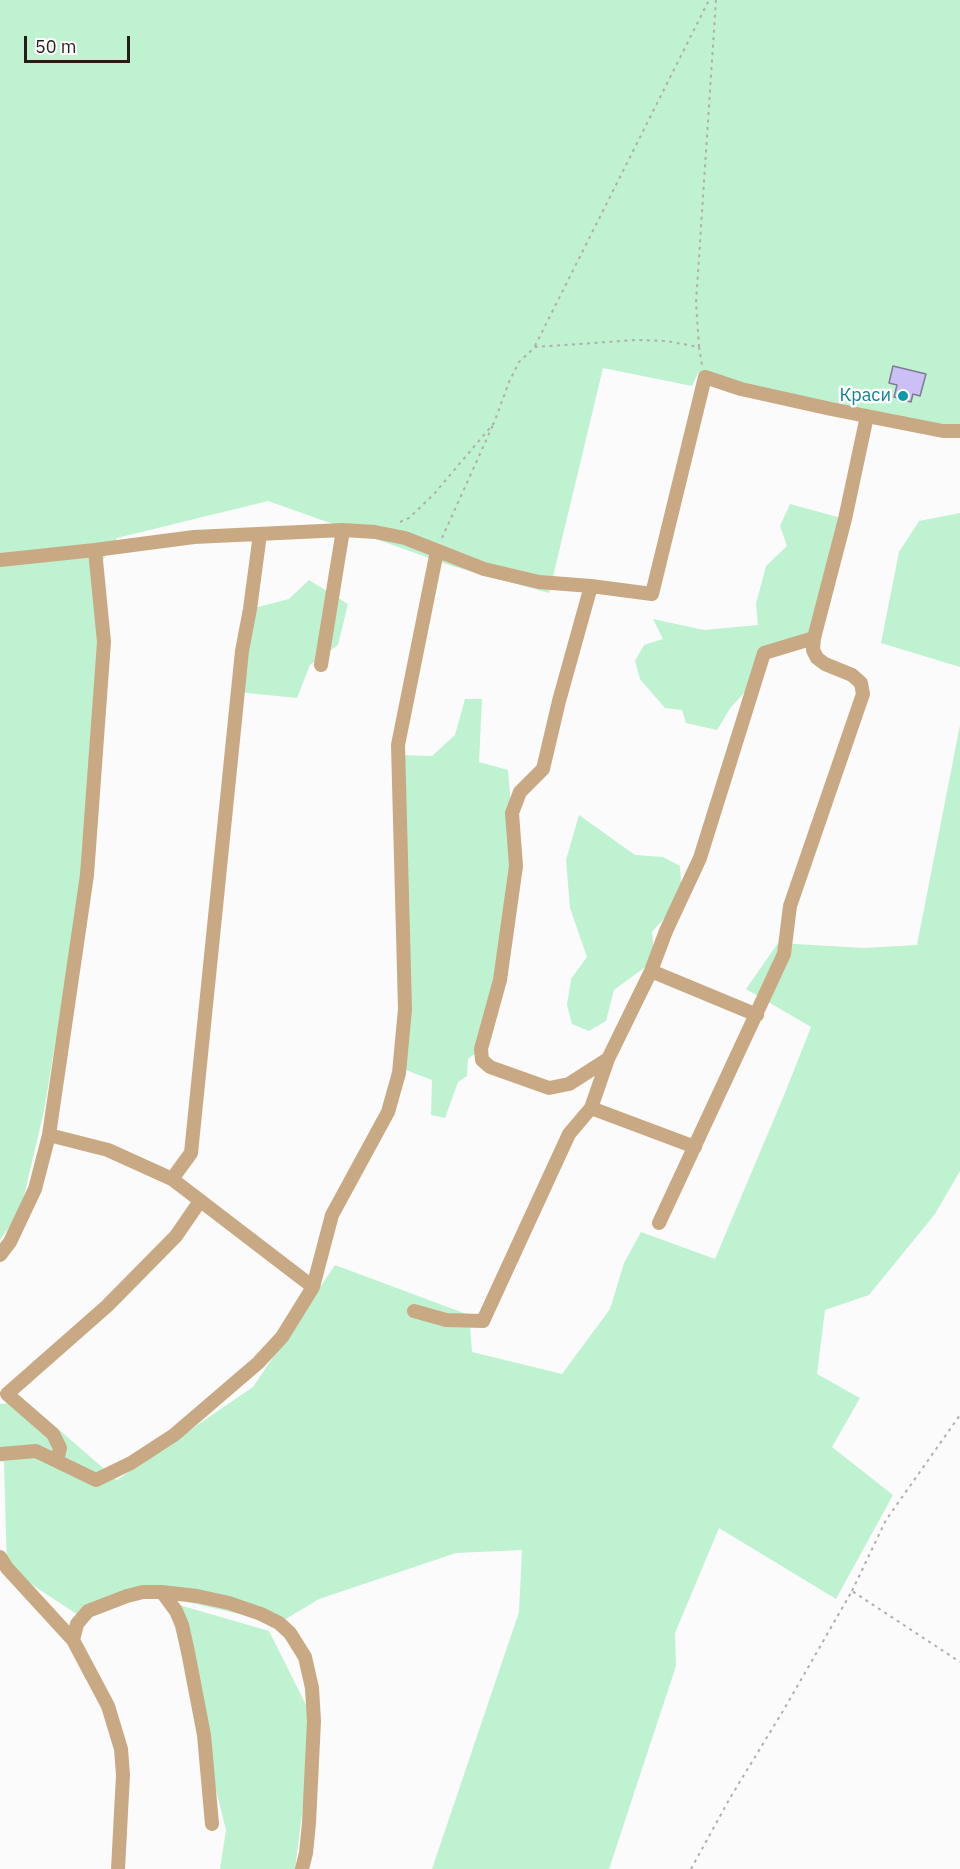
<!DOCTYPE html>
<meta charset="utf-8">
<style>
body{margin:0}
#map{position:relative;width:960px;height:1869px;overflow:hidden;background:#fbfbfb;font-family:"IBM Plex Sans",sans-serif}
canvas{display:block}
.scale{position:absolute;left:24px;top:36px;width:106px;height:27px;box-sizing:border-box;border:3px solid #271c17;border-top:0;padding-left:8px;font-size:18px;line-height:21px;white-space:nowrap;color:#271c17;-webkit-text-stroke:4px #fff;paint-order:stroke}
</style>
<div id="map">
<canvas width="960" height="1869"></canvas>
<div class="scale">50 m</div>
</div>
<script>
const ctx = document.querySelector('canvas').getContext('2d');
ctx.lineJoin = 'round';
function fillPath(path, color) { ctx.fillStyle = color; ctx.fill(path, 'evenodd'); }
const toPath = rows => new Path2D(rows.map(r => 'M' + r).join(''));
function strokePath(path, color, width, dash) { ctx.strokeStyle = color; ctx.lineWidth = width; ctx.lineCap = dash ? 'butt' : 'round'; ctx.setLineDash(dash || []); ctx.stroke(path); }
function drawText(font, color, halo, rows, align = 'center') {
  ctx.font = font + ' "IBM Plex Sans",sans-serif'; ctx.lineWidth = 5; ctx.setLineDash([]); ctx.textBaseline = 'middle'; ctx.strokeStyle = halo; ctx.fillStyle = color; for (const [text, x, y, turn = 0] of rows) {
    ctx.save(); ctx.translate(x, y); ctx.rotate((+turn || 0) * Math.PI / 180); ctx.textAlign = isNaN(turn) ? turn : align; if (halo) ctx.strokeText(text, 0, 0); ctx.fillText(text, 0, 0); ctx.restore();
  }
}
const green = toPath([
 [0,0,960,0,960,427,847,408,698,373,692,386,603,368,549,593,452,566,268,501,117,538,97,569,104,642,80,893,44,1111,20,1213,0,1240],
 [790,504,845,519,814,638,764,653,745,692,731,707,717,730,686,723,682,710,665,708,640,679,635,661,644,645,663,639,653,619,704,630,758,625,756,604,766,566,787,546,780,526],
 [960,513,960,667,881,643,899,552,919,521],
 [309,580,348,604,338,645,310,665,297,698,237,692,250,609,289,599],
 [465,699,482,699,479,762,508,770,516,866,481,1049,468,1059,467,1076,458,1082,445,1118,431,1115,432,1080,406,1070,398,755,432,756,455,735],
 [960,725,960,1171,935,1214,869,1295,825,1310,817,1374,860,1398,832,1447,893,1495,836,1599,719,1528,675,1633,676,1666,609,1869,432,1869,519,1612,522,1550,456,1553,319,1599,279,1623,143,1592,81,1617,7,1568,4,1462,0,1461,0,1404,27,1402,117,1480,253,1387,335,1265,469,1315,472,1352,562,1374,610,1309,624,1263,641,1232,715,1259,785,1093,811,1027,746,989,778,943,864,948,917,945],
 [579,815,635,855,663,857,680,866,682,898,652,932,655,960,614,990,606,1021,589,1031,572,1024,567,1005,571,979,587,957,570,908,566,860],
 [169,1602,269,1631,314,1721,295,1869,220,1869,226,1830]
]);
const building = toPath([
 [893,366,926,374,920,396,913,394,911,402,894,397,897,385,889,383,893,366]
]);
const path = toPath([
 [535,346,709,0],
 [699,347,696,303,716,0],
 [400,522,409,518,434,494,494,423,509,382,519,362,535,347,636,340,666,341,699,347,702,365],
 [442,538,493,425],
 [852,1591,886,1520,960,1415],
 [691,1869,730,1798,783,1711,852,1591,960,1662]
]);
const minor = toPath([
 [260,534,250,609,242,651,191,1153,172,1179,313,1287],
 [95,550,104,642,87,875,49,1135,108,1150,172,1179],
 [0,560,95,550,194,537,343,530,375,532,405,538,484,569,539,582,591,586,652,594,705,377,741,389,831,409,943,431,960,431],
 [591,586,559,701,543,769,520,792,512,813,516,866,500,980,481,1049,482,1060,490,1067,549,1088,569,1084,608,1059],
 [321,665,343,530],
 [651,971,757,1015],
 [591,1108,695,1147],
 [659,1223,784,954,790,906,863,694,861,683,852,675,825,664,817,658,813,650,814,638,845,519,867,416],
 [0,1255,10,1242,35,1189,49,1135],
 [414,1311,446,1320,483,1321,569,1134,591,1108,608,1059,651,971,666,931,700,858,764,653,814,638],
 [0,1454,36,1451,96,1480,131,1463,174,1435,258,1363,282,1337,313,1287,332,1215,388,1112,399,1073,405,1009,398,745,437,551],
 [57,1461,60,1448,53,1434,7,1394,107,1306,176,1236,200,1201],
 [0,1557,7,1568,73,1640,108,1706,121,1749,123,1775,118,1869],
 [162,1592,176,1611,182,1625,188,1652,204,1735,212,1824],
 [73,1640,77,1624,88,1611,127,1596,143,1592,162,1592,197,1596,229,1603,261,1614,279,1623,290,1633,305,1657,312,1688,314,1721,309,1823,306,1853,302,1869]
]);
const markers = [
 [903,396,6,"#0f9aa8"]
];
const cultureNames = [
 ["Краси",891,396]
];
fillPath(green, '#bef2d1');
fillPath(building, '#cbc0f6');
strokePath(building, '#807a95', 1.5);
strokePath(path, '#b2aead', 2, [3, 4.5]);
strokePath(minor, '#c8a984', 14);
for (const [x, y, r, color] of markers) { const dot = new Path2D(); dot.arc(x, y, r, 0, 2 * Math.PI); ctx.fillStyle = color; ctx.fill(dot); strokePath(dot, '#fff', 2); }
drawText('18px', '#0d838f', '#fff', cultureNames, 'right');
</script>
